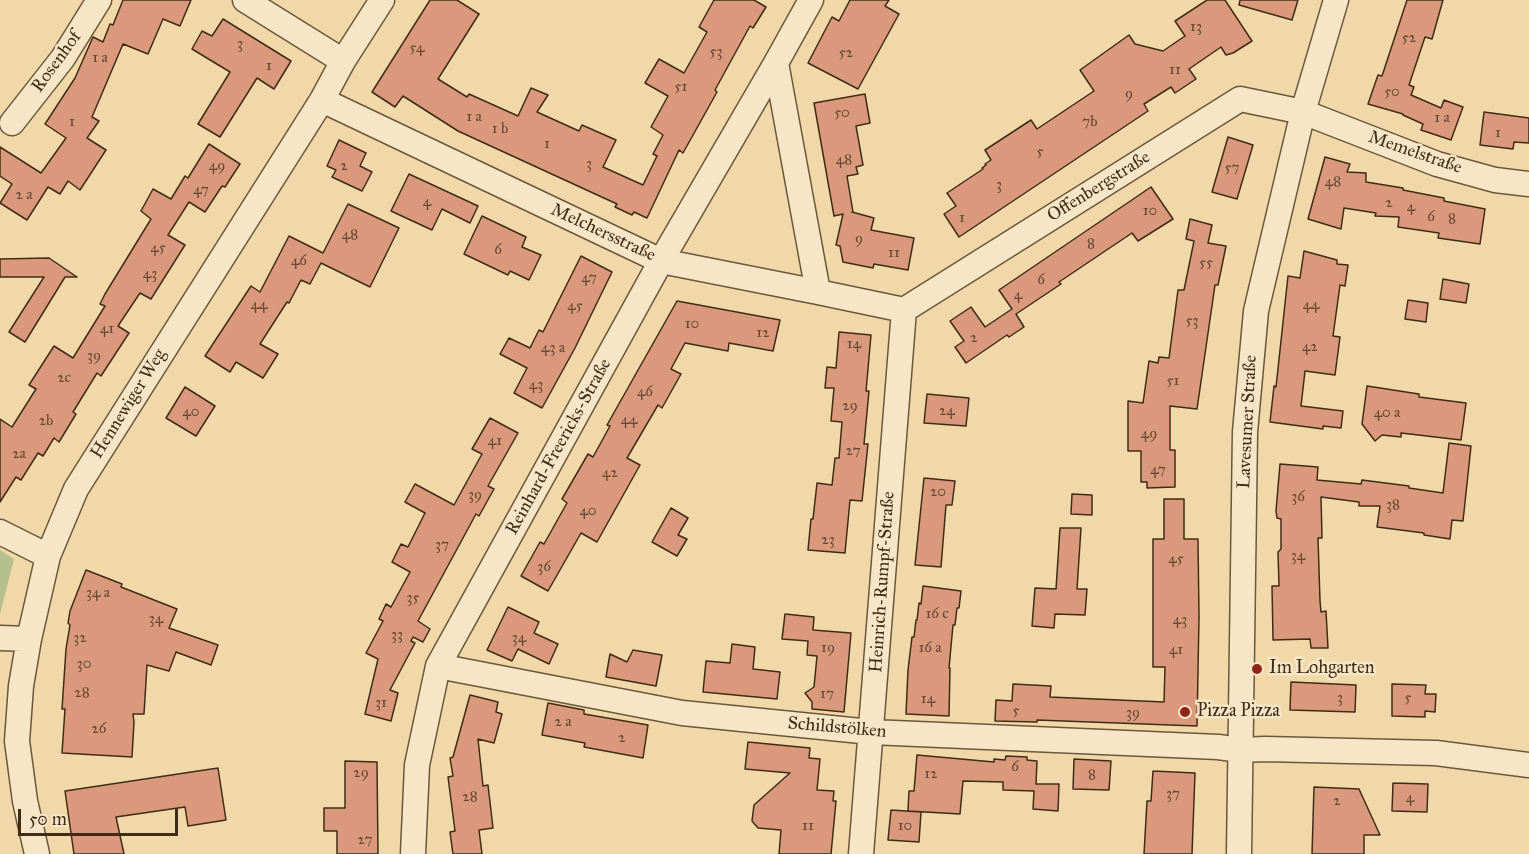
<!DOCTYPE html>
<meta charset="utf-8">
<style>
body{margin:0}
#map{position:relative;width:1529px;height:854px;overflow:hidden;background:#f1d8a9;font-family:"IM FELL Great Primer",serif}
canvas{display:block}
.scale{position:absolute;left:18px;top:809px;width:160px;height:27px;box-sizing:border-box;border:3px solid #402c16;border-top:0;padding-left:8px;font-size:18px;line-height:21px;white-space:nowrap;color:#402c16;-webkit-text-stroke:4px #f6e6c7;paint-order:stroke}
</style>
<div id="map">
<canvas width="1529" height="854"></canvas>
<div class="scale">50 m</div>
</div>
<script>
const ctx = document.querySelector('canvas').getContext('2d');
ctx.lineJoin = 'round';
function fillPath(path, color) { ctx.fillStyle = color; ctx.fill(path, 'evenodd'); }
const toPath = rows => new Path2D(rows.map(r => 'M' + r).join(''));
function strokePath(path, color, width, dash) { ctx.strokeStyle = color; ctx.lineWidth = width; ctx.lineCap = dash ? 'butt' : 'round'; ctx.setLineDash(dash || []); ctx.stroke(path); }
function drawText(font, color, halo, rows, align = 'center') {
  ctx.font = font + ' "IM FELL Great Primer",serif'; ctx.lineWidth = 5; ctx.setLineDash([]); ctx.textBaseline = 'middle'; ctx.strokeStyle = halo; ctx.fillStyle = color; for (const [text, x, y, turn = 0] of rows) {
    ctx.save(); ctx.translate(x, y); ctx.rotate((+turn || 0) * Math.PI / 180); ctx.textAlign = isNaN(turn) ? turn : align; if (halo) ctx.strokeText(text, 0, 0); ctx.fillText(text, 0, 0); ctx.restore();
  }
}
const green = toPath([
 [0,550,14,559,0,614]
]);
const building = toPath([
 [123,0,191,0,180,26,163,19,148,54,123,44,92,117,99,121,87,138,106,150,80,190,68,181,60,194,48,187,27,220,0,203,12,184,0,176,0,147,41,173,66,138,45,124,75,78,93,37,103,42,110,24,113,25,123,0],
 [430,0,457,0,479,14,438,79,467,97,469,94,518,116,531,88,548,95,537,112,579,131,582,125,616,140,603,167,643,185,657,156,653,154,663,135,651,127,668,96,645,83,659,59,684,73,707,32,699,27,714,0,754,0,766,7,753,28,750,26,715,90,717,92,683,153,679,150,647,218,634,212,632,215,615,207,617,204,458,131,403,96,395,107,372,92,430,0],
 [850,0,889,0,885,6,899,14,858,89,808,63,832,17,839,21,850,0],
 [1207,0,1225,0,1252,41,1233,53,1226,55,1221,47,1189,69,1196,79,1175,93,1171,87,1144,104,1148,111,959,237,944,214,956,206,947,193,983,169,982,168,986,165,985,164,991,160,985,150,1031,120,1037,129,1094,91,1080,70,1129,35,1135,44,1163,51,1185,36,1175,21,1207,0],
 [1240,0,1298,0,1292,20,1239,5,1240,0],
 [1407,0,1443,0,1432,39,1425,37,1409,85,1414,87,1411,95,1441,108,1444,100,1463,107,1451,140,1421,130,1423,124,1403,115,1403,114,1368,104,1378,75,1382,76,1407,0],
 [223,19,291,61,274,89,257,78,220,137,198,124,230,72,192,49,202,31,212,36,223,19],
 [865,94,870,123,856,126,863,165,856,167,858,174,847,176,853,212,852,212,874,218,871,230,914,238,908,270,874,264,873,268,843,262,840,246,836,245,843,214,834,216,814,103,865,94],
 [1484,112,1529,118,1529,143,1514,142,1513,149,1480,145,1484,112],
 [1228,137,1253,145,1237,199,1212,192,1228,137],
 [339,140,366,153,360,166,372,172,362,191,332,177,336,170,327,166,339,140],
 [209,144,240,164,225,187,222,186,205,212,189,202,168,235,185,245,151,299,140,293,118,326,129,333,101,376,97,373,73,412,76,414,59,442,54,438,43,456,38,453,21,480,16,477,0,502,0,419,12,427,36,389,29,385,54,346,73,358,105,306,100,304,105,294,151,219,141,211,153,189,171,199,185,176,188,178,209,144],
 [1325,157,1350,164,1347,172,1366,173,1366,182,1403,188,1403,190,1444,198,1444,201,1485,209,1480,244,1438,238,1439,233,1398,227,1399,217,1375,216,1376,213,1344,208,1341,229,1308,219,1325,157],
 [409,174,478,206,470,223,442,209,432,230,391,211,409,174],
 [1151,187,1173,219,1138,241,1132,233,1059,282,1061,284,1016,314,1024,327,1009,337,1007,335,966,363,955,347,964,341,950,321,971,307,985,327,1012,309,999,290,1151,187],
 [348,204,399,228,370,287,321,263,310,284,301,280,289,303,287,302,260,344,278,354,263,378,236,362,230,372,205,356,251,286,260,292,289,236,323,253,348,204],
 [482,216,526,237,522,247,541,255,529,280,510,271,508,275,464,254,482,216],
 [1190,219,1212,225,1208,243,1226,246,1218,285,1215,285,1197,409,1170,406,1170,450,1175,450,1175,487,1147,488,1147,482,1141,482,1141,451,1128,451,1128,401,1143,403,1149,361,1158,363,1159,357,1169,358,1178,290,1184,290,1194,241,1186,239,1190,219],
 [1304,251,1337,260,1337,264,1348,265,1345,286,1340,285,1333,336,1340,337,1335,375,1305,371,1301,406,1343,411,1341,428,1323,426,1323,429,1270,422,1274,386,1276,387,1288,276,1300,278,1304,251],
 [581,256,612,272,575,348,542,408,514,393,527,368,500,354,509,338,530,348,539,330,543,332,581,256],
 [49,258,77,277,65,277,25,342,9,332,44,277,0,277,0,259,49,258],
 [1443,279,1469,284,1466,303,1440,299,1443,279],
 [1408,300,1428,303,1426,322,1405,319,1408,300],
 [677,301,780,320,773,351,729,343,728,351,685,343,671,369,681,374,662,408,658,405,627,458,640,465,597,542,581,533,548,591,521,576,540,542,544,544,567,503,562,499,588,454,593,457,610,426,607,425,677,301],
 [839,332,871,335,866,391,869,391,864,444,868,444,862,501,850,500,845,553,808,550,811,519,813,519,817,483,832,485,835,458,839,458,842,422,831,421,834,388,825,388,827,367,836,368,839,332],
 [1367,386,1419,394,1419,397,1466,403,1461,440,1401,433,1401,437,1382,435,1375,441,1362,424,1367,386],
 [185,387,215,406,196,436,166,418,185,387],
 [927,394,969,398,966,426,924,423,927,394],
 [490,418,518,433,488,486,494,489,479,516,476,514,418,621,430,629,423,642,413,637,411,641,415,643,390,690,398,693,391,721,365,714,378,659,366,653,383,621,379,619,386,604,391,607,410,572,392,562,401,544,408,547,425,513,405,502,415,484,454,505,482,454,472,449,490,418],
 [1449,443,1471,446,1463,521,1452,520,1450,539,1424,535,1424,533,1377,527,1380,506,1359,506,1359,502,1321,497,1322,538,1318,538,1320,601,1321,612,1326,611,1328,648,1311,648,1310,639,1273,640,1272,586,1279,586,1278,552,1281,549,1281,519,1277,518,1276,511,1280,464,1318,467,1317,480,1361,484,1362,480,1409,486,1409,488,1443,493,1449,443],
 [924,478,955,481,952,505,946,505,941,567,915,565,924,478],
 [1072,494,1092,495,1092,515,1071,514,1072,494],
 [1164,499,1184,499,1184,539,1198,539,1199,617,1197,726,1037,720,1037,722,995,721,996,700,1012,701,1013,684,1051,686,1050,697,1164,702,1165,667,1153,667,1153,539,1164,539,1164,499],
 [671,508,688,518,678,535,687,539,677,556,652,542,671,508],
 [1060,528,1081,528,1077,589,1087,589,1085,615,1055,614,1054,628,1032,626,1035,588,1056,589,1060,528],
 [86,570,122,584,121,587,177,609,169,628,218,645,211,665,176,652,169,671,147,665,144,714,133,714,134,722,132,757,62,753,65,709,62,709,66,649,70,625,68,623,70,611,86,570],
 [923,586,961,591,959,608,957,608,955,625,953,625,949,668,950,668,949,716,906,714,908,670,912,637,914,637,916,620,917,620,919,603,921,604,923,586],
 [508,607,539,622,534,633,558,644,549,664,518,649,512,661,487,650,508,607],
 [785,614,814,617,813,630,851,633,844,712,812,709,812,702,805,693,814,687,817,656,807,655,808,641,782,639,785,614],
 [732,644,755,647,753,669,780,672,777,699,703,692,706,661,730,663,732,644],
 [633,650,662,655,656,686,606,677,610,654,627,662,633,650],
 [1291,682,1356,685,1355,712,1290,710,1291,682],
 [1392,684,1426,685,1425,694,1436,694,1435,712,1425,711,1425,717,1392,716,1392,684],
 [470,695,498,702,496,712,502,714,494,743,478,739,483,786,488,785,493,828,479,830,482,854,453,854,450,832,455,831,448,777,453,776,450,758,453,757,470,695],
 [548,703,584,710,584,714,648,725,643,758,584,747,585,743,542,735,548,703],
 [748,742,810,748,809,758,820,759,817,790,834,791,833,801,836,801,831,854,779,854,781,830,758,828,752,821,754,805,790,773,745,769,748,742],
 [917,755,994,762,994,759,1005,760,1006,756,1027,757,1027,760,1037,761,1036,784,1059,784,1058,811,1033,809,1034,791,1003,790,1003,782,963,781,960,814,908,811,909,791,914,791,917,755],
 [1074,759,1111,761,1109,790,1073,789,1074,759],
 [345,761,377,762,378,854,337,854,337,831,324,831,324,808,345,808,345,761],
 [218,768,226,820,188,826,185,807,116,817,124,854,74,854,65,791,218,768],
 [1153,771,1195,773,1192,854,1144,854,1147,801,1151,801,1153,771],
 [1393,783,1428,784,1427,812,1392,811,1393,783],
 [1314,787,1359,789,1380,835,1364,835,1364,854,1312,854,1314,787],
 [891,810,921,812,919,842,888,840,891,810]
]);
const minor = toPath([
 [245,0,343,61],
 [776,63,818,292],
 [322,100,661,261,818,292,904,310],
 [12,123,63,58,99,0],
 [904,310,1240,99,1303,112,1437,164,1495,180,1529,184],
 [0,532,48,556],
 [0,638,29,639],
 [438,666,682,713,871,732,1218,747,1241,750,1265,749,1436,753,1529,765],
 [37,854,25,801,17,741,21,686,29,639,48,556,76,489,322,100,343,61,382,0],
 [413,854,417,765,438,666,661,261,776,63,811,0],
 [861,854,904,310],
 [1239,854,1245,432,1256,311,1303,112,1336,0]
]);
const markers = [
 [1257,669,6,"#8f2418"],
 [1185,712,6,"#8f2418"]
];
const numberNames = [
 ["13",1196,27],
 ["52",1409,38],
 ["3",240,44],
 ["54",417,48],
 ["53",716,52],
 ["52",846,53],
 ["1 a",100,58],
 ["1",269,66],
 ["11",1175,70],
 ["51",681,87],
 ["50",1392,92],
 ["9",1129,94],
 ["50",842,113],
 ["1 a",474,117],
 ["1 a",1442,118],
 ["1",72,122],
 ["7b",1090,122],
 ["1 b",500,129],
 ["1",1498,133],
 ["1",547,144],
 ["5",1040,152],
 ["48",844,160],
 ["3",589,164],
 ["49",217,166],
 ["2",344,166],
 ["57",1232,168],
 ["48",1333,182],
 ["3",999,185],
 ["47",201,190],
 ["2 a",24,195],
 ["4",427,202],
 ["2",1389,203],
 ["4",1411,207],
 ["10",1150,211],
 ["6",1431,217],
 ["1",962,218],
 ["8",1452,219],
 ["48",350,235],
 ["9",859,239],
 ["8",1091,244],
 ["45",158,248],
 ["6",498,250],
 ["11",894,253],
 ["46",299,261],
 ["55",1206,263],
 ["43",150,274],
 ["47",589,278],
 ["6",1041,280],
 ["4",1018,295],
 ["44",259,305],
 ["44",1311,305],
 ["45",575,306],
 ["53",1192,321],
 ["10",692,324],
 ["41",107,329],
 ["12",763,333],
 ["2",974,338],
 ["14",854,344],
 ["42",1310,347],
 ["43 a",553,348],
 ["39",94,356],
 ["2c",64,378],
 ["51",1173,381],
 ["43",536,385],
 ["46",645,392],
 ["29",850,406],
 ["24",947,411],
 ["40",191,412],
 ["40 a",1387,413],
 ["44",629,420],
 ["2b",46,421],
 ["49",1149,434],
 ["41",495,441],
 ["27",853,451],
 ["2a",19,454],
 ["47",1158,470],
 ["42",610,473],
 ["20",938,492],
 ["39",475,495],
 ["36",1298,497],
 ["38",1393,505],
 ["40",588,511],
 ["23",828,540],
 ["37",442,545],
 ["34",1298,556],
 ["45",1176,559],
 ["36",544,567],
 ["34 a",98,593],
 ["35",413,598],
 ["16 c",937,614],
 ["34",156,619],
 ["43",1180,620],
 ["33",397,635],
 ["32",80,638],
 ["34",519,638],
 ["19",828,648],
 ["16 a",930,648],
 ["41",1176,650],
 ["30",84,664],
 ["28",82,693],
 ["17",827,694],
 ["3",1340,698],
 ["5",1408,698],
 ["14",928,699],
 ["31",381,703],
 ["5",1016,711],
 ["39",1133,713],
 ["2 a",563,722],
 ["26",99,729],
 ["2",622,738],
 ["6",1015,767],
 ["29",361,773],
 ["12",931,774],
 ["8",1092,775],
 ["37",1173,794],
 ["28",470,797],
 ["4",1410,798],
 ["2",1337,801],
 ["11",808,826],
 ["10",905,826],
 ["27",365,840]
];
const streetNames = [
 ["Rosenhof",57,62,-54],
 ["Memelstraße",1415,153,19],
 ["Offenbergstraße",1099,187,-32],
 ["Melchersstraße",603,233,25],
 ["Hennewiger Weg",129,404,-58],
 ["Lavesumer Straße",1248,422,-87],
 ["Reinhard-Freericks-Straße",559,447,-61],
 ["Heinrich-Rumpf-Straße",883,582,-86],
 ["Schildstölken",837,728,5]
];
const poiNames = [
 ["Im Lohgarten",1269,669],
 ["Pizza Pizza",1197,712]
];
fillPath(green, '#b5c08c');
fillPath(building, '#da997d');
strokePath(building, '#402c16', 1.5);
strokePath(minor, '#6c573b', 27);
strokePath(minor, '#f6e6c7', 24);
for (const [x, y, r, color] of markers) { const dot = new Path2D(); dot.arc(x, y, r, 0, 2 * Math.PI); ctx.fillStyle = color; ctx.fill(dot); strokePath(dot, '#f6e6c7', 2); }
drawText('15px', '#664730', null, numberNames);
drawText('18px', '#402c16', '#f6e6c7', streetNames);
drawText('18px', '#402c16', '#f6e6c7', poiNames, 'left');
</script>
